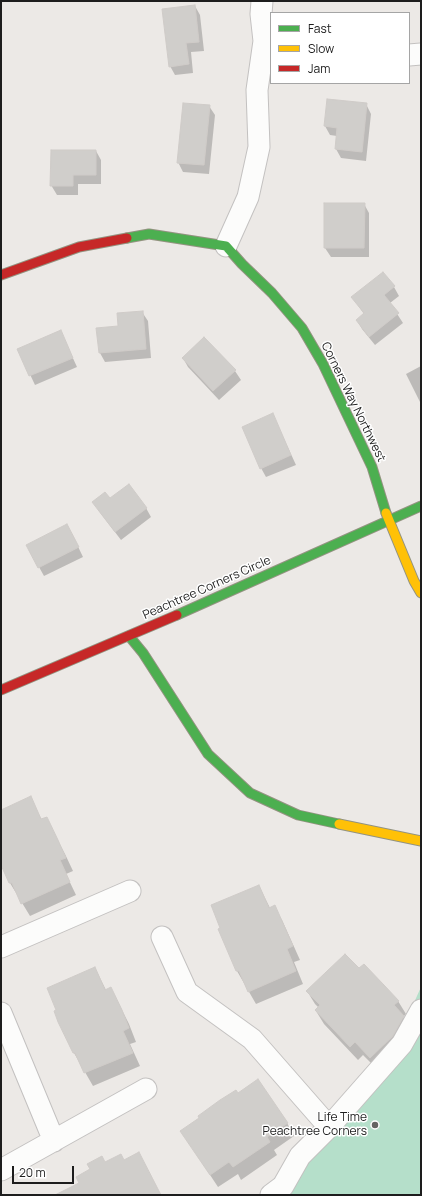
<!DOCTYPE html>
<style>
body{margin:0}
#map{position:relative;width:422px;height:1196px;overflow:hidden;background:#ece9e6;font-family:Manrope,sans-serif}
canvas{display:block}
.frame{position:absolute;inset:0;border:2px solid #1d1d1d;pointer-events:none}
.legend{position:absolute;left:270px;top:12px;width:140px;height:72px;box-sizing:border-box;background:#fff;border:1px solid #a5a5a5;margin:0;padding:5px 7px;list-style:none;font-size:12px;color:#1d1d1d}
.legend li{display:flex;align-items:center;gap:8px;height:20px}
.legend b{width:20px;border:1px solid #a5a5a5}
.scale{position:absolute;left:12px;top:1166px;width:62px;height:18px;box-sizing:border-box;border:2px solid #1d1d1d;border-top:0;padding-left:5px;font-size:12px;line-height:14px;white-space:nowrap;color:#1d1d1d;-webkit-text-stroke:3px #fff;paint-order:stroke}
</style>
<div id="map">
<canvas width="422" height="1196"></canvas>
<div class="frame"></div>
<ul class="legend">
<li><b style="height:5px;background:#4caf50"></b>Fast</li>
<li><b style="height:5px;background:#ffc107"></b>Slow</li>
<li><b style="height:5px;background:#c62828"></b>Jam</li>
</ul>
<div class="scale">20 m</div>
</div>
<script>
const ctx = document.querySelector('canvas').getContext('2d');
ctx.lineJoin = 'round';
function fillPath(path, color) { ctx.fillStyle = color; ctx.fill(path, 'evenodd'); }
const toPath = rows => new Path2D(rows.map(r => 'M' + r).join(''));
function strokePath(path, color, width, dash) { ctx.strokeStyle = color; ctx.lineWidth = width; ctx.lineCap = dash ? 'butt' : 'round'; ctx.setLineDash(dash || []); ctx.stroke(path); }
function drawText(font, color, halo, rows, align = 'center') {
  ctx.font = font + ' Manrope,sans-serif'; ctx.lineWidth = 3; ctx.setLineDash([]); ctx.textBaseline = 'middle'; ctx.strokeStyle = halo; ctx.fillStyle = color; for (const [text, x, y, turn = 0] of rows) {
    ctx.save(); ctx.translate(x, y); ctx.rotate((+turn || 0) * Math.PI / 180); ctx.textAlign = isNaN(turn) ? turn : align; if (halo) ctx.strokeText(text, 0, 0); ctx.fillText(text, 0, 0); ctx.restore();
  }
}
const pitch = toPath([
 [421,987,421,1195,260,1195,270,1190,388,1061]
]);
const shadow = toPath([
 [195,6,200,15,204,51,191,52,193,73,175,75,170,66],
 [366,104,371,114,366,161,341,158,336,149,337,136,330,135,325,126],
 [209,106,215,115,209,174,183,172,178,162],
 [96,151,101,160,101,184,78,184,78,195,57,195,51,185],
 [364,204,369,213,369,257,331,257,325,248],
 [394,287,399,296,390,303,403,323,375,345,362,329,357,320,364,314,353,298],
 [142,312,148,321,151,358,105,362,100,353,97,329,120,327],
 [61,332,77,367,35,385,18,349],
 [204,338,235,371,241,380,219,400,188,367,183,358],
 [421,366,421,404,406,374],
 [273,415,296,465,266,477,261,468],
 [94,502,146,508,151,517,121,540,99,511],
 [72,534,83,557,44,576,39,567],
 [30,798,42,820,46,818,65,854,73,871,66,874,76,895,30,916,10,883,1,863,1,811],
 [259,886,270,908,274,907,282,920,300,960,294,962,303,984,256,1004,237,971,219,930],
 [95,968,106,990,118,1002,129,1024,136,1042,130,1044,140,1066,93,1086,74,1053,55,1012],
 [359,970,398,1001,406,1014,403,1017,411,1030,378,1070,363,1055,358,1060,324,1024,316,1011,319,1008,315,1004,307,991],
 [238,1094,287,1123,294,1136,274,1150,277,1155,241,1180,238,1174,218,1187,181,1131]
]);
const building = toPath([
 [195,5,199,42,186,43,189,64,169,67,162,9,195,5],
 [327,99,367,103,362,152,335,149,337,128,324,126,327,99],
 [183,103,210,105,204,165,177,163,183,103],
 [51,150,96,150,96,175,73,175,73,186,50,186,51,150],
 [324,203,365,203,364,248,324,248,324,203],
 [383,272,395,286,384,295,399,313,369,337,356,320,364,313,351,297,383,272],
 [143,311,146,349,99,353,96,328,118,326,117,313,143,311],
 [61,330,73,358,29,376,17,349,61,330],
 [204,337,236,370,213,391,182,358,204,337],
 [273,413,291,455,260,469,242,427,273,413],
 [129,484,147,508,115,532,92,502,105,492,110,498,129,484],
 [67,524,79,547,38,568,26,545,67,524],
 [31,796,41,819,47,817,58,840,66,858,60,860,70,882,21,904,12,883,9,883,1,865,1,810,31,796],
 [259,885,269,908,275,905,293,946,287,949,296,971,248,992,239,971,236,971,218,929,220,928,211,905,259,885],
 [345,954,359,968,364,964,384,985,399,1001,394,1005,404,1016,393,1036,370,1058,355,1042,350,1047,315,1010,320,1005,306,991,345,954],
 [95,967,105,990,111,987,122,1010,129,1028,123,1031,133,1053,84,1073,75,1053,73,1053,58,1022,54,1011,56,1010,47,988,95,967],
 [258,1079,288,1123,267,1137,270,1142,233,1167,229,1162,210,1175,180,1131,199,1118,198,1116,220,1100,236,1090,238,1093,258,1079],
 [139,1152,161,1195,55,1195,79,1183,76,1177,90,1169,87,1164,102,1156,105,1162,121,1154,124,1160,139,1152]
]);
const street = toPath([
 [409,55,421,54],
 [226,246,248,197,259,147,257,90,264,41,261,14,262,1],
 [162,937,187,992,252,1039,329,1127],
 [1,947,130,891],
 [1,1013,54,1141],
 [1,1170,146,1089],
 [271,1195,283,1186,300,1156,329,1127,402,1044,421,1010]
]);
const fast = toPath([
 [127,238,149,234,226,246,242,264,272,293,302,328,323,364,372,467,386,513],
 [177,615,421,506],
 [129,636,143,653,208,754,250,793,298,815,339,824]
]);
const slow = toPath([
 [386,513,414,581,421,593],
 [339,824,421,841]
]);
const jam = toPath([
 [1,275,79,247,127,238],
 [1,690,177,615]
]);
const markers = [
 [375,1125,4,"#656463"]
];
const streetNames = [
 ["Corners Way Northwest",353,402,64],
 ["Peachtree Corners Circle",207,588,-24]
];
const poiNames = [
 ["Life Time",367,1118],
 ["Peachtree Corners",367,1132]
];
fillPath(pitch, '#b5dfca');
fillPath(shadow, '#0003');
fillPath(building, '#d0cecb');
strokePath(building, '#cfcbc8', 1);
strokePath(street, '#c3c1c0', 23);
strokePath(fast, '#939380', 11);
strokePath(slow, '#939380', 11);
strokePath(jam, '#939380', 11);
strokePath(street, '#fcfcfb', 21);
strokePath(fast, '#4caf50', 9);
strokePath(slow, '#ffc107', 9);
strokePath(jam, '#c62828', 9);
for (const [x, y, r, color] of markers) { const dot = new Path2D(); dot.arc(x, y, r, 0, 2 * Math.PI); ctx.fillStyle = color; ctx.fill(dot); strokePath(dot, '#fff', 1.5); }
drawText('12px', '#1d1d1d', '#fff', streetNames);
drawText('12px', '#1d1d1d', '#fff', poiNames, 'right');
</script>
